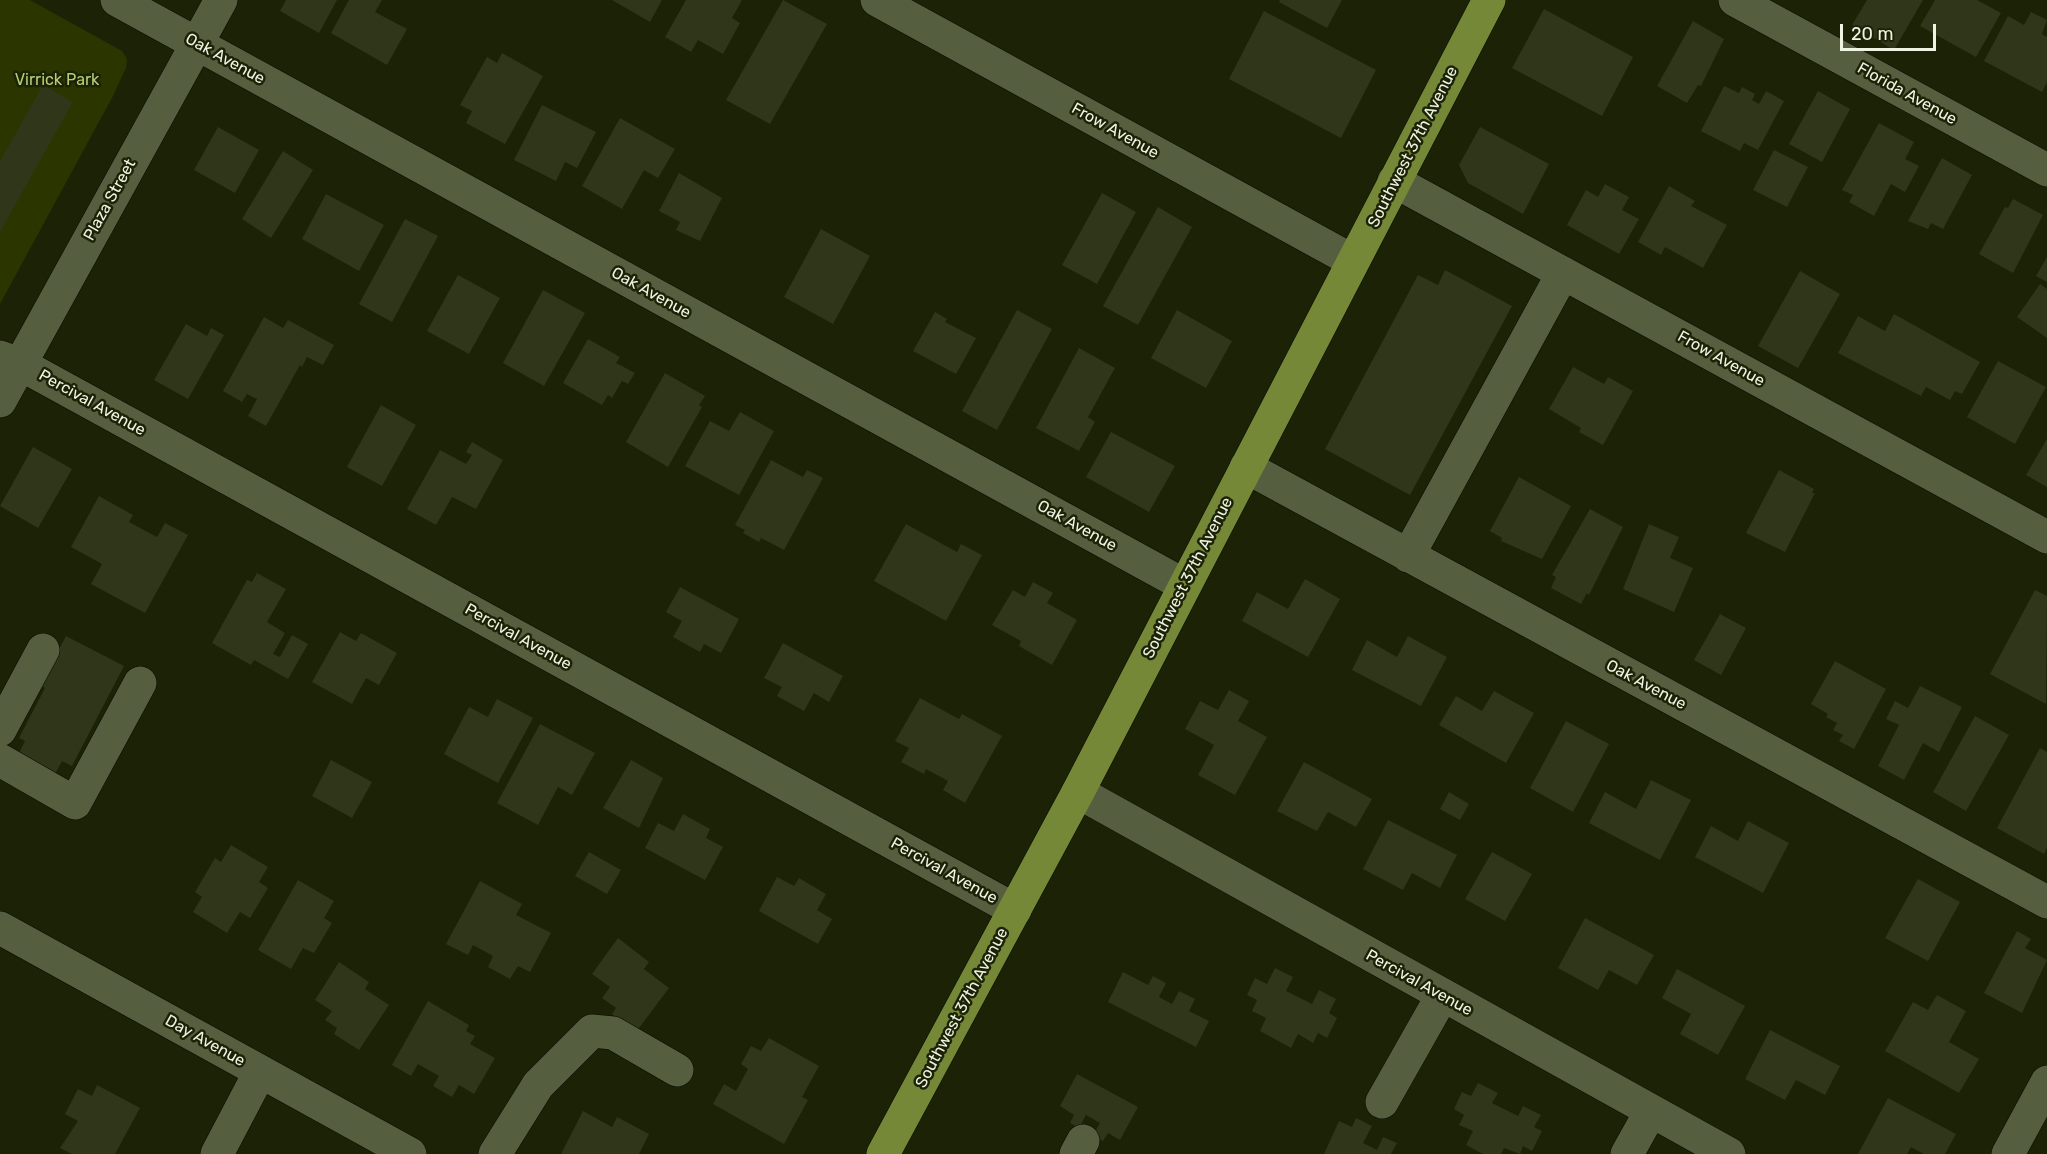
<!DOCTYPE html>
<style>
body{margin:0}
#map{position:relative;width:2047px;height:1154px;overflow:hidden;background:#1c2206;font-family:Rubik,sans-serif}
canvas{display:block}
.scale{position:absolute;left:1840px;top:24px;width:96px;height:27px;box-sizing:border-box;border:3px solid #eef4e2;border-top:0;padding-left:8px;font-size:18px;line-height:21px;white-space:nowrap;color:#eef4e2;-webkit-text-stroke:4px #1c2206;paint-order:stroke}
</style>
<div id="map">
<canvas width="2047" height="1154"></canvas>
<div class="scale">20 m</div>
</div>
<script>
const ctx = document.querySelector('canvas').getContext('2d');
ctx.lineJoin = 'round';
function fillPath(path, color) { ctx.fillStyle = color; ctx.fill(path, 'evenodd'); }
const toPath = rows => new Path2D(rows.map(r => 'M' + r).join(''));
function strokePath(path, color, width, dash) { ctx.strokeStyle = color; ctx.lineWidth = width; ctx.lineCap = dash ? 'butt' : 'round'; ctx.setLineDash(dash || []); ctx.stroke(path); }
function drawText(font, color, halo, rows, align = 'center') {
  ctx.font = font + ' Rubik,sans-serif'; ctx.lineWidth = 5; ctx.setLineDash([]); ctx.textBaseline = 'middle'; ctx.strokeStyle = halo; ctx.fillStyle = color; for (const [text, x, y, turn = 0] of rows) {
    ctx.save(); ctx.translate(x, y); ctx.rotate((+turn || 0) * Math.PI / 180); ctx.textAlign = isNaN(turn) ? turn : align; if (halo) ctx.strokeText(text, 0, 0); ctx.fillText(text, 0, 0); ctx.restore();
  }
}
const green = toPath([
 [0,0,30,0,122,51,127,59,126,68,113,96,0,304]
]);
const building = toPath([
 [286,0,337,0,319,33,280,11],
 [349,0,382,0,375,12,407,29,387,65,331,33],
 [612,0,662,0,650,22],
 [686,0,742,0,732,18,740,23,723,54,698,40,691,52,665,37],
 [783,0,827,24,770,124,726,100],
 [1280,0,1342,0,1327,28,1279,2],
 [1867,0,1923,0,1894,50,1852,25],
 [1935,0,1977,0,2001,13,1976,57,1920,26],
 [1544,9,1633,57,1602,116,1512,68],
 [1264,11,1376,70,1341,138,1229,79],
 [2031,12,2047,20,2042,34,2047,37,2047,82,2042,92,1984,61,2008,16,2024,25],
 [1693,21,1724,39,1701,86,1698,85,1687,103,1657,86],
 [502,53,543,76,505,144,466,123,472,111,460,105,487,57,497,63],
 [43,85,73,102,0,232,0,161],
 [1724,86,1739,93,1742,87,1755,94,1752,100,1759,104,1766,91,1784,101,1758,150,1744,143,1740,151,1701,131],
 [1818,91,1850,109,1822,162,1789,144],
 [542,105,596,132,577,168,565,162,556,181,514,160],
 [620,118,675,149,658,178,644,170,622,209,582,186],
 [1879,123,1914,142,1905,159,1919,166,1905,192,1891,184,1874,216,1849,202,1853,195,1842,190],
 [218,127,259,150,235,193,194,170],
 [1480,127,1549,164,1523,214,1468,183,1459,165],
 [1774,150,1808,167,1787,207,1753,190],
 [283,151,313,170,271,238,242,219],
 [1942,158,1972,175,1943,229,1931,223,1928,229,1908,221],
 [679,173,722,198,700,241,676,230,680,222,659,211],
 [1605,184,1629,197,1622,210,1639,219,1619,254,1567,225,1586,190,1598,197],
 [1669,186,1695,201,1691,206,1727,225,1703,268,1665,247,1661,255,1638,242],
 [1102,193,1136,212,1097,284,1062,265],
 [326,194,384,225,359,271,302,239],
 [2013,199,2043,215,2013,273,1979,254,2005,207,2008,208],
 [1158,207,1192,227,1138,325,1103,306],
 [405,219,438,236,392,322,359,304],
 [821,229,870,256,833,324,784,297],
 [2047,257,2047,282,2036,276],
 [1445,270,1512,306,1410,495,1325,449,1418,275,1438,285],
 [1800,271,1840,294,1798,368,1758,346],
 [458,275,500,298,469,354,427,331],
 [2040,284,2047,289,2047,338,2017,317],
 [543,290,585,313,544,386,503,363],
 [1017,310,1052,329,997,430,962,411],
 [1177,310,1232,341,1206,388,1151,358],
 [935,312,947,319,945,322,976,338,956,374,913,351],
 [1894,314,1980,362,1962,394,1955,391,1950,400,1926,387,1921,396,1838,353,1858,316,1885,331],
 [264,317,283,328,288,320,334,345,323,365,307,357,302,367,300,365,266,426,248,416,257,399,247,394,242,402,223,391],
 [186,324,207,336,211,328,224,335,188,399,154,380],
 [588,339,620,357,616,363,635,373,628,384,622,381,612,398,608,395,602,405,563,383],
 [1079,348,1115,368,1088,417,1095,422,1079,451,1036,428],
 [1998,361,2046,387,2015,444,1967,417],
 [1573,367,1604,384,1608,377,1633,391,1603,445,1579,432,1581,428,1549,409],
 [665,373,705,396,699,405,702,407,668,467,626,442],
 [381,405,416,425,382,486,347,467],
 [740,412,774,431,739,495,685,466,710,421,729,431],
 [1111,432,1175,466,1149,512,1086,477],
 [2047,439,2047,487,2026,475],
 [472,442,503,460,476,509,452,497,436,525,407,509,440,450,466,464,472,455,466,452],
 [33,447,72,469,38,528,0,506],
 [771,460,803,477,807,470,823,478,784,550,761,538,759,542,743,533,745,530,735,525],
 [1779,470,1814,489,1812,493,1815,493,1785,552,1746,533],
 [1519,477,1571,506,1542,559,1501,541,1502,538,1490,531],
 [99,496,133,515,129,522,157,537,165,523,188,535,145,613,91,584,102,564,71,547],
 [1590,509,1623,527,1589,595,1587,593,1581,604,1551,588,1556,577,1552,575],
 [906,524,957,552,961,544,982,555,946,621,874,581],
 [1649,524,1679,537,1670,558,1693,568,1674,612,1623,589],
 [257,573,286,589,267,622,285,633,273,654,280,657,292,635,308,644,288,679,254,660,251,665,212,643,247,580,252,582],
 [1305,579,1340,599,1308,657,1242,621,1257,592,1288,609],
 [1033,582,1053,593,1047,603,1077,620,1052,665,1019,646,1021,641,992,625,1013,590,1025,597],
 [680,587,739,619,721,653,704,644,700,652,673,637,682,621,666,612],
 [2035,590,2047,596,2046,704,1990,674],
 [1720,614,1746,628,1721,675,1694,660],
 [340,632,356,641,361,633,397,653,379,685,366,678,352,704,312,682],
 [66,636,124,666,72,766,62,761,55,774,18,755,25,741,19,738,45,688,40,685],
 [1408,636,1447,657,1421,706,1352,670,1367,640,1397,657],
 [783,643,843,676,829,702,814,693,804,711,777,696,782,687,764,678],
 [1835,661,1886,689,1854,749,1839,741,1843,735,1833,730,1837,723,1826,717,1828,714,1811,704],
 [1920,686,1962,707,1939,752,1923,743,1904,780,1878,766,1899,725,1886,719,1895,701,1908,708],
 [1229,690,1249,701,1238,721,1267,737,1235,795,1198,775,1214,745,1185,729,1200,701,1218,710],
 [1494,691,1534,713,1506,763,1439,725,1456,696,1482,711],
 [920,698,959,719,962,714,1002,736,965,803,943,790,948,781,926,769,924,774,901,762,909,748,895,741],
 [497,699,533,718,498,783,444,754,469,707,488,717],
 [1975,716,2009,735,1966,811,1933,792],
 [1566,721,1609,744,1573,812,1530,788],
 [540,724,595,753,572,795,558,787,538,825,497,803],
 [2040,748,2047,752,2047,848,2044,854,1997,828],
 [331,760,372,782,352,818,312,796],
 [631,760,663,778,639,828,603,808],
 [1304,762,1372,799,1356,827,1328,812,1317,831,1277,811],
 [1651,780,1691,800,1660,860,1589,823,1605,792,1636,809],
 [1449,792,1469,804,1460,820,1440,809],
 [683,814,710,829,706,838,723,847,705,880,645,848,658,823,674,831],
 [1388,820,1457,855,1440,888,1412,873,1403,890,1363,869],
 [1748,821,1789,843,1763,893,1695,857,1711,826,1738,841],
 [231,845,268,867,259,882,268,888,250,918,240,912,227,933,193,912,202,897,195,892,215,858,221,862],
 [589,852,621,870,607,894,575,876],
 [1492,852,1532,874,1505,921,1465,899],
 [777,877,794,886,799,878,826,894,817,910,832,919,818,944,759,911],
 [1918,879,1960,902,1928,961,1885,938],
 [298,880,334,901,324,918,332,923,314,953,303,948,291,969,258,950],
 [480,881,522,904,516,915,551,933,530,972,518,966,510,979,488,967,493,956,473,945,468,955,446,944],
 [1585,918,1654,955,1637,985,1609,970,1598,990,1558,968],
 [2017,931,2031,939,2025,948,2047,960,2022,1013,1984,993],
 [618,938,649,962,644,969,669,988,636,1032,612,1014,616,1008,602,998,610,987,592,974],
 [339,962,369,982,365,989,389,1005,359,1050,334,1034,337,1028,325,1020,332,1011,315,1000],
 [1275,968,1293,977,1286,991,1312,1004,1319,990,1336,999,1329,1013,1337,1018,1327,1038,1318,1033,1313,1043,1298,1034,1291,1048,1260,1031,1266,1018,1252,1011,1257,1000,1247,995,1255,978,1267,984],
 [1677,969,1745,1006,1718,1055,1680,1034,1691,1014,1662,998],
 [1123,972,1148,985,1153,976,1166,983,1159,997,1172,1004,1179,991,1195,999,1189,1011,1209,1021,1196,1047,1108,1002],
 [1937,995,1966,1011,1949,1042,1979,1059,1959,1093,1885,1051,1913,1002,1928,1010],
 [428,1001,469,1025,466,1031,475,1036,470,1044,495,1058,474,1094,459,1085,452,1097,433,1086,439,1076,418,1064,411,1076,392,1065],
 [1770,1030,1840,1066,1825,1095,1796,1080,1785,1100,1745,1079],
 [769,1038,819,1066,802,1097,808,1100,784,1144,713,1104,724,1084,736,1091,748,1069,741,1064,751,1046,761,1051],
 [1077,1074,1138,1107,1120,1140,1108,1133,1103,1141,1093,1135,1100,1123,1086,1115,1079,1128,1070,1123,1074,1115,1060,1106],
 [1478,1083,1498,1093,1492,1103,1518,1116,1523,1106,1541,1115,1534,1127,1542,1131,1532,1151,1523,1146,1520,1154,1504,1148,1501,1154,1483,1154,1466,1145,1473,1131,1459,1125,1464,1115,1454,1109,1462,1092,1471,1096],
 [97,1085,140,1108,115,1154,72,1154,60,1148,78,1121,65,1114,78,1089,92,1096],
 [1888,1098,1956,1134,1945,1154,1924,1154,1911,1147,1907,1154,1858,1154],
 [583,1111,612,1127,617,1117,649,1134,639,1154,561,1154],
 [1356,1118,1372,1126,1363,1143,1377,1150,1383,1137,1397,1143,1391,1154,1324,1154,1339,1121,1352,1127]
]);
const minor = toPath([
 [117,0,1184,585],
 [877,0,1353,261],
 [1735,0,2047,170],
 [1394,181,2047,537],
 [0,357,20,364,1015,910],
 [0,401,221,0],
 [1246,467,2047,902],
 [1408,556,1563,273],
 [0,730,43,650],
 [0,760,75,803,140,683],
 [1078,792,1729,1154],
 [0,928,410,1154],
 [1382,1102,1442,996],
 [217,1154,260,1072],
 [495,1154,538,1085,592,1031,613,1033,677,1070],
 [1076,1154,1083,1141],
 [1627,1154,1651,1111],
 [2008,1154,2047,1082]
]);
const major = toPath([
 [883,1154,1078,792,1489,0]
]);
const streetNames = [
 ["Oak Avenue",225,59,29],
 ["Florida Avenue",1907,94,29],
 ["Frow Avenue",1115,131,29],
 ["Southwest 37th Avenue",1413,147,-63],
 ["Plaza Street",110,200,-61],
 ["Oak Avenue",651,293,29],
 ["Frow Avenue",1721,359,29],
 ["Percival Avenue",92,403,29],
 ["Oak Avenue",1077,526,29],
 ["Southwest 37th Avenue",1188,578,-63],
 ["Percival Avenue",518,637,29],
 ["Oak Avenue",1646,685,28],
 ["Percival Avenue",944,871,29],
 ["Percival Avenue",1419,983,29],
 ["Southwest 37th Avenue",962,1008,-62],
 ["Day Avenue",205,1041,29]
];
const parkNames = [
 ["Virrick Park",57,80]
];
fillPath(green, '#2a3500');
fillPath(building, '#2f3619');
strokePath(minor, '#070b00', 34);
strokePath(major, '#070b00', 34);
strokePath(minor, '#555e3f', 33);
strokePath(major, '#758838', 33);
drawText('16px', '#eef4e2', '#1c2206', streetNames);
drawText('16px', '#b6ce73', '#1c2206', parkNames);
</script>
